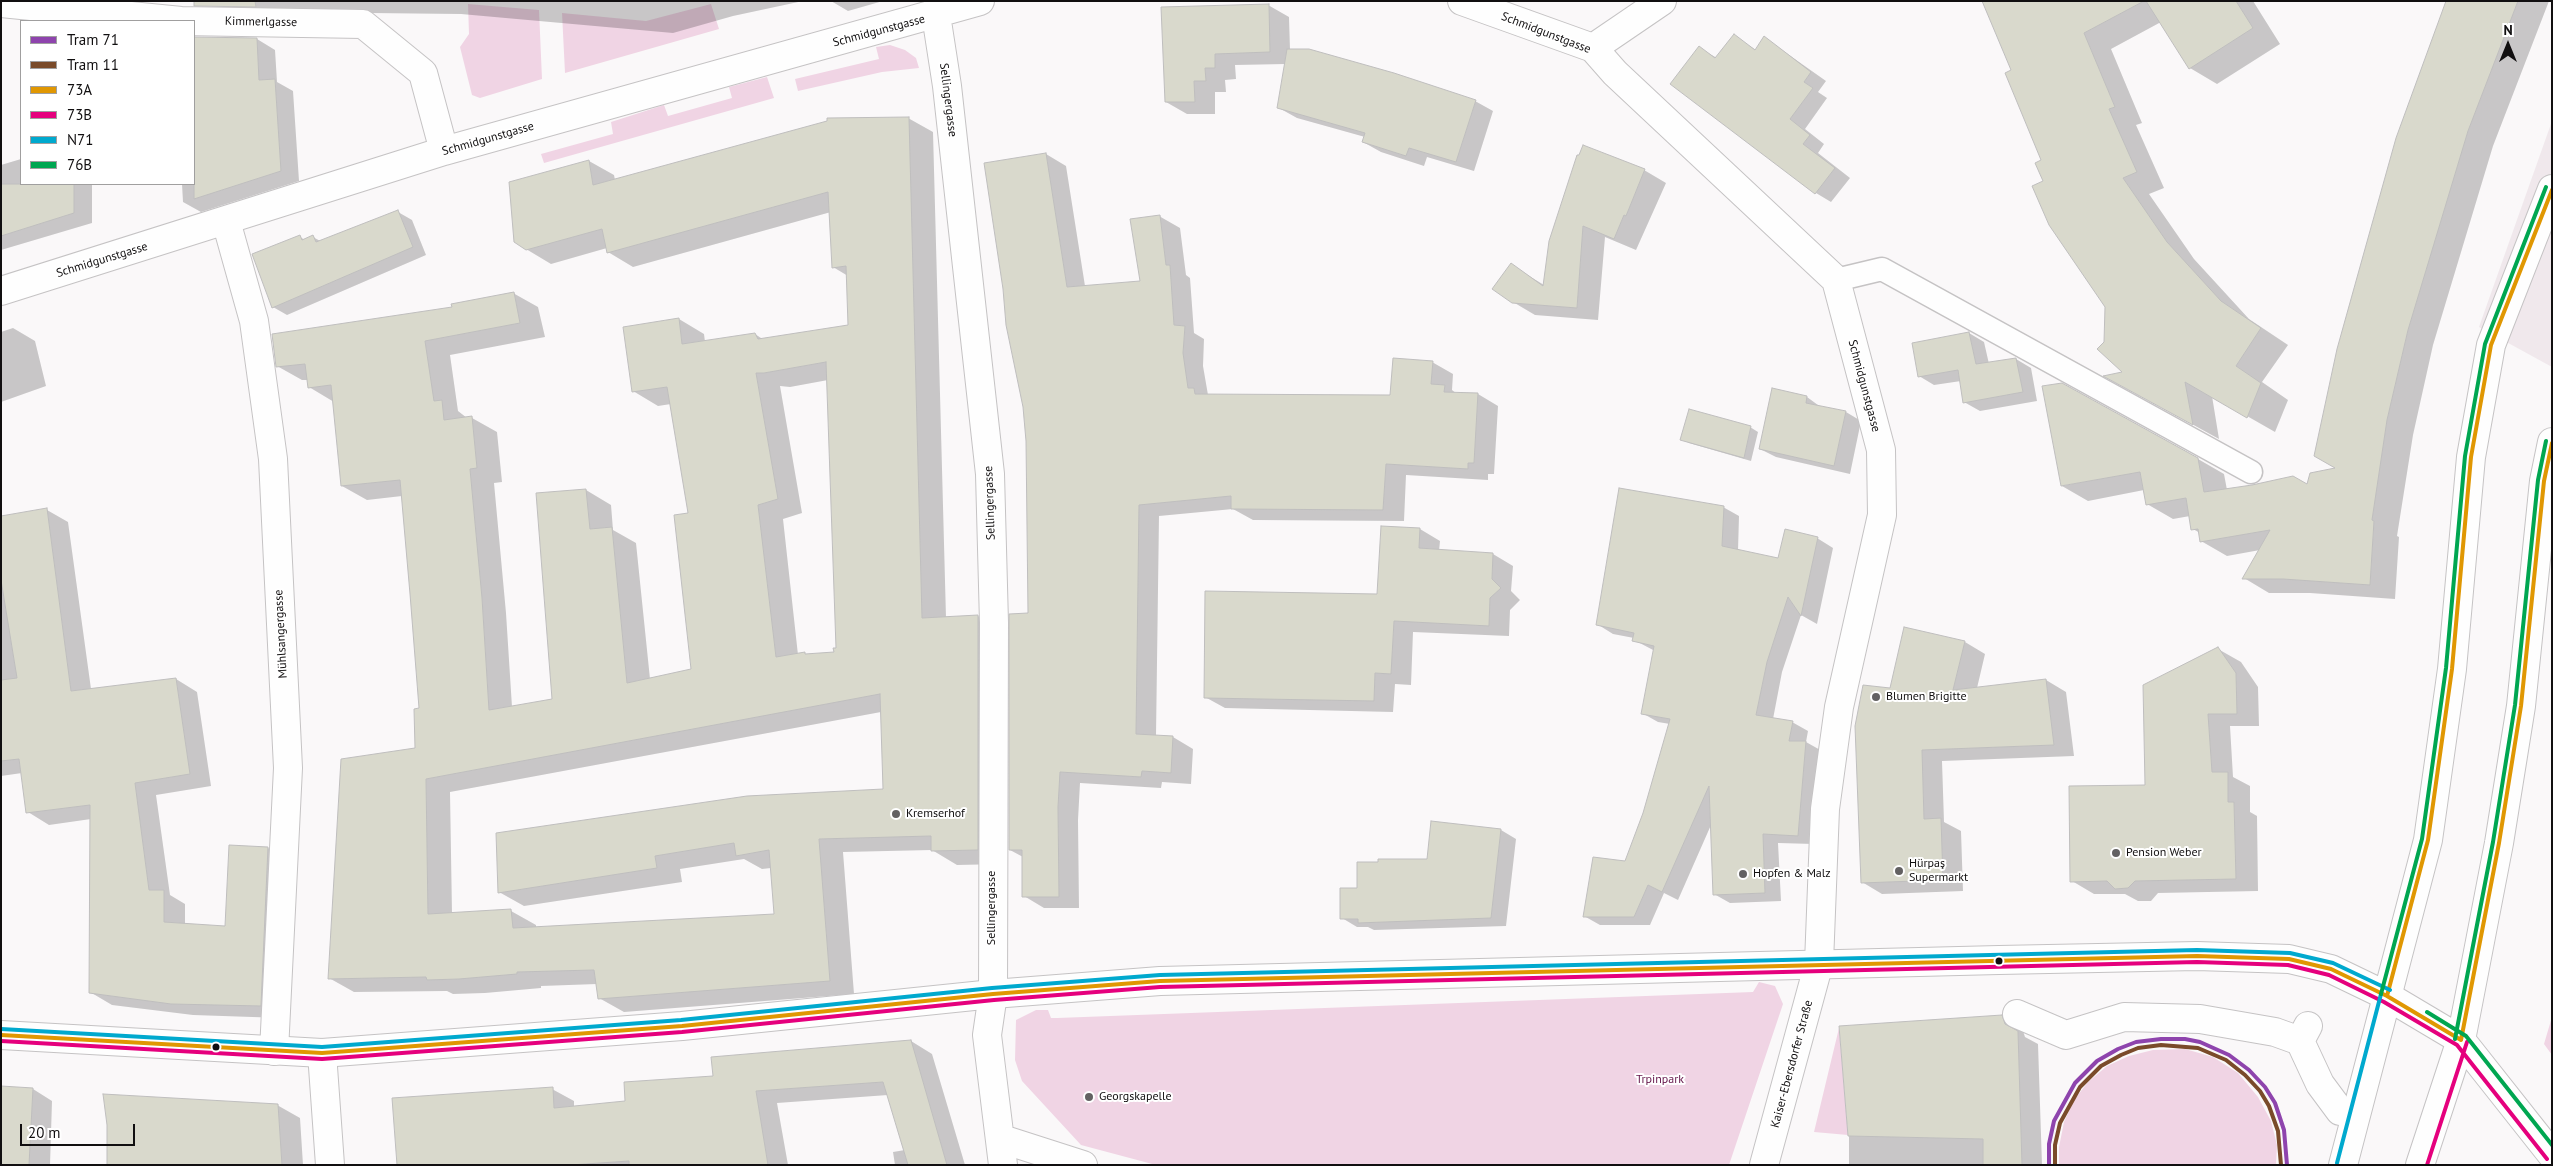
<!DOCTYPE html>
<meta charset="utf-8">
<style>
body{margin:0}
#map{position:relative;width:2553px;height:1166px;overflow:hidden;background:#faf8f9;font-family:"PT Sans",sans-serif}
canvas{display:block}
.frame{position:absolute;inset:0;border:2px solid #110f10;pointer-events:none}
.legend{position:absolute;left:20px;top:20px;width:175px;height:165px;box-sizing:border-box;background:#fff;border:1px solid #a09f9f;margin:0;padding:6px 9px;list-style:none;font-size:15px;color:#110f10}
.legend li{display:flex;align-items:center;gap:10px;height:25px}
.legend b{width:25px;border:1px solid #a09f9f}
.north{position:absolute;left:2483px;top:20px;width:50px;height:50px;-webkit-text-stroke:4px #fff;paint-order:stroke;rotate:0deg;font-size:14px;font-weight:700;line-height:20px;text-align:center;color:#110f10}
.north::after{content:'';display:block;margin:auto;width:18px;height:22px;background:#110f10;clip-path:polygon(50% 0,100% 100%,50% 72%,0 100%)}
.scale{position:absolute;left:20px;top:1124px;width:115px;height:22px;box-sizing:border-box;border:2px solid #110f10;border-top:0;padding-left:6px;font-size:15px;line-height:18px;white-space:nowrap;color:#110f10;-webkit-text-stroke:4px #fff;paint-order:stroke}
</style>
<div id="map">
<canvas width="2553" height="1166"></canvas>
<div class="frame"></div>
<ul class="legend">
<li><b style="height:6px;background:#8e44ad"></b>Tram 71</li>
<li><b style="height:6px;background:#7a4b2a"></b>Tram 11</li>
<li><b style="height:6px;background:#e09702"></b>73A</li>
<li><b style="height:6px;background:#e5007d"></b>73B</li>
<li><b style="height:6px;background:#00a9ce"></b>N71</li>
<li><b style="height:6px;background:#00a651"></b>76B</li>
</ul>
<div class="north">N</div>
<div class="scale">20 m</div>
</div>
<script>
const ctx = document.querySelector('canvas').getContext('2d');
ctx.lineJoin = 'round';
function fillPath(path, color) { ctx.fillStyle = color; ctx.fill(path, 'evenodd'); }
const toPath = rows => new Path2D(rows.map(r => 'M' + r).join(''));
function strokePath(path, color, width, dash) { ctx.strokeStyle = color; ctx.lineWidth = width; ctx.lineCap = dash ? 'butt' : 'round'; ctx.setLineDash(dash || []); ctx.stroke(path); }
function drawText(font, color, halo, rows, align = 'center') {
  ctx.font = font + ' "PT Sans",sans-serif'; ctx.lineWidth = 4; ctx.setLineDash([]); ctx.textBaseline = 'middle'; ctx.strokeStyle = halo; ctx.fillStyle = color; for (const [text, x, y, turn = 0] of rows) {
    ctx.save(); ctx.translate(x, y); ctx.rotate((+turn || 0) * Math.PI / 180); ctx.textAlign = isNaN(turn) ? turn : align; if (halo) ctx.strokeText(text, 0, 0); ctx.fillText(text, 0, 0); ctx.restore();
  }
}
const built = toPath([
 [2552,121,2552,367,2479,327]
]);
const green = toPath([
 [468,4,539,10,542,79,480,98,472,95,460,47,469,34],
 [711,4,719,29,565,73,562,13,646,21],
 [890,45,905,50,916,58,919,68,882,72,798,91,795,79,879,59,876,47],
 [767,77,774,98,544,163,541,154,613,134,611,122,664,105,668,116,732,98,729,87],
 [1759,982,1775,986,1783,1004,1729,1165,1156,1165,1081,1145,1022,1081,1015,1060,1016,1020,1036,1010,1048,1010,1051,1018,1057,1018,1753,992],
 [2552,1017,2552,1055,2544,1044],
 [1839,1028,1848,1135,1814,1132],
 [2185,1049,2213,1057,2238,1073,2258,1097,2271,1121,2277,1145,2276,1165,2059,1165,2059,1147,2064,1122,2074,1100,2088,1082,2107,1066,2129,1056,2153,1050]
]);
const shadow = toPath([
 [222,1,803,1,733,16,673,33,461,14,277,12,243,18,221,5],
 [831,1,883,1,848,11],
 [1984,1,2253,1,2280,44,2217,84,2190,68,2161,22,2111,49,2142,123,2136,125,2164,188,2149,194,2194,259,2249,319,2288,345,2262,382,2288,400,2275,432,2212,396,2219,439,2132,391,2125,373,2105,342,2106,307,2044,182,2043,161,2013,71],
 [2448,1,2549,1,2493,146,2433,345,2413,435,2397,536,2399,537,2395,599,2310,593,2269,593,2244,578,2260,550,2227,556,2201,541,2200,533,2193,529,2190,516,2173,519,2147,504,2144,490,2088,501,2062,486,2198,459,2224,474,2227,490,2308,486,2339,469],
 [1268,5,1289,17,1290,50,1475,101,1493,111,1474,171,1427,157,1424,166,1381,152,1363,142,1365,137,1297,118,1279,108,1286,64,1235,65,1236,79,1225,80,1226,92,1215,92,1215,114,1187,114,1166,102,1163,9],
 [1734,36,1756,50,1765,38,1826,81,1818,92,1827,98,1805,129,1824,144,1818,153,1850,178,1831,202,1816,193,1671,84,1699,48,1717,58],
 [257,39,275,50,277,82,293,91,299,181,201,212,183,202,182,184,194,184,194,41],
 [908,118,933,132,946,618,978,616,1003,631,1002,864,957,865,932,850,843,852,854,994,624,1012,599,998,597,984,541,986,541,988,485,993,453,994,447,991,354,992,329,978,416,749,420,709,402,496,367,500,342,486,334,402,309,387,308,380,302,380,277,366,453,308,513,293,538,307,545,337,450,355,458,411,467,418,472,418,497,432,502,482,494,483,506,613,512,707,553,700,586,490,611,505,613,530,636,543,650,679,692,670,690,514,671,404,658,406,633,391,679,319,704,334,705,342,755,334,764,340,849,326,848,276,833,267,831,212,633,267,608,252,607,248,551,264,526,249,589,161,614,175,615,180],
 [828,380,837,649,835,653,798,655,783,519,802,513,780,386,790,387],
 [881,712,884,791,499,892,524,906,682,882,680,869,744,859,762,869,771,868,775,915,536,928,536,925,511,911,452,914,450,792],
 [1046,154,1066,166,1085,286,1142,282,1159,216,1180,228,1186,275,1190,278,1194,333,1204,339,1203,366,1208,395,1391,396,1432,362,1453,374,1452,390,1457,394,1478,394,1498,406,1494,474,1488,474,1488,480,1406,475,1404,521,1253,520,1233,509,1159,516,1156,736,1173,737,1193,749,1191,784,1162,782,1161,788,1080,783,1078,820,1079,908,1044,908,1024,896,1023,857,1010,850,1029,614],
 [21,159,21,184,92,184,92,223,1,250,1,165],
 [1644,170,1666,183,1636,250,1605,237,1598,320,1535,315,1513,302,1511,265,1544,285,1550,241],
 [398,212,412,220,426,255,287,315,273,307,300,237,305,240,313,237,322,242],
 [13,328,35,341,46,386,1,402,1,332],
 [1969,333,1984,342,1989,364,2016,359,2031,368,2037,401,1980,411,1964,402,1961,381,1934,385,1919,376],
 [1773,390,1807,397,1822,408,1846,412,1861,421,1850,474,1776,457,1760,449],
 [1750,427,1758,432,1751,461,1689,443,1682,439],
 [1723,507,1739,516,1738,551,1779,559,1817,538,1833,548,1817,624,1801,615,1782,672,1773,719,1792,722,1808,731,1806,742,1822,751,1814,844,1778,843,1781,901,1730,903,1714,894,1711,825,1678,900,1664,893,1650,925,1600,925,1584,916,1625,863,1644,813,1670,724,1658,722,1642,713,1655,651,1634,640,1634,638,1613,634,1597,624],
 [47,510,68,522,91,689,176,679,197,692,211,786,156,795,170,895,185,904,185,925,226,927,230,847,268,848,290,861,282,1018,193,1015,112,1005,90,992,91,819,49,825,28,812,22,773,1,776,1,519],
 [1382,528,1420,529,1440,541,1439,551,1493,554,1513,566,1511,591,1520,600,1510,610,1509,636,1413,632,1411,685,1395,684,1393,712,1225,708,1205,697,1378,595],
 [1965,642,1985,654,1977,688,2046,680,2066,692,2074,756,1942,761,1944,822,1961,831,1963,891,1882,894,1862,882,1891,689],
 [2218,649,2241,662,2258,687,2259,726,2230,726,2233,777,2250,786,2250,812,2257,816,2258,891,2158,893,2151,901,2138,901,2125,894,2094,894,2072,881,2146,786],
 [1501,830,1516,839,1506,926,1374,930,1368,927,1357,927,1342,918,1358,889],
 [2001,1016,2022,1028,2025,1037,2038,1044,2042,1165,1849,1165,1849,1135],
 [911,1041,932,1054,965,1165,895,1165,893,1152,905,1150,888,1095,777,1103,788,1165,399,1165,552,1089,574,1101,574,1107,626,1102,715,1077],
 [33,1089,52,1101,50,1165,1,1165],
 [277,1105,300,1118,303,1165,108,1165]
]);
const building = toPath([
 [194,1,255,1,256,7,194,6,194,1],
 [1982,1,2144,1,2084,33,2115,107,2109,109,2137,172,2123,178,2167,242,2221,301,2261,328,2236,366,2261,383,2247,418,2185,382,2193,425,2103,376,2122,372,2097,349,2104,342,2105,307,2049,225,2032,186,2043,181,2035,163,2041,160,2005,73,2011,70,1982,1],
 [2146,1,2236,1,2253,28,2189,69,2146,1],
 [2446,1,2518,1,2468,131,2408,330,2387,420,2372,520,2374,521,2370,585,2283,579,2242,579,2270,530,2200,542,2198,529,2191,530,2186,498,2146,505,2140,472,2061,486,2042,386,2062,383,2198,458,2204,492,2252,485,2293,476,2307,484,2310,473,2335,468,2314,456,2337,349,2396,138,2446,1],
 [1269,4,1270,52,1215,54,1215,68,1205,68,1206,81,1194,81,1195,102,1165,102,1161,7,1269,4],
 [1734,34,1755,50,1764,36,1811,72,1804,82,1813,88,1790,119,1810,135,1803,144,1835,168,1815,194,1670,84,1699,46,1715,58,1734,34],
 [194,37,257,38,259,80,275,79,281,171,194,199,194,37],
 [1287,49,1309,49,1394,73,1476,100,1456,162,1409,148,1406,156,1362,142,1365,133,1277,108,1287,49],
 [909,117,922,618,978,615,978,850,931,851,931,836,819,839,830,981,598,999,594,970,517,972,517,974,459,979,427,980,426,977,328,979,341,759,415,748,414,709,419,708,410,594,400,480,341,486,331,385,308,388,305,364,276,367,272,334,452,307,451,304,514,292,520,323,425,341,434,401,442,400,444,420,472,416,477,468,470,469,482,598,489,710,552,699,536,493,586,489,590,529,612,527,627,683,691,669,674,515,688,513,667,387,632,392,623,327,679,318,682,344,755,333,758,339,848,325,846,266,832,268,828,192,607,253,602,229,526,250,514,242,509,182,589,160,593,185,827,121,827,118,909,117],
 [826,362,836,648,833,648,834,652,805,654,805,652,776,657,758,505,778,499,756,373,764,373,826,362],
 [880,694,883,789,747,796,496,833,498,893,657,868,655,856,734,843,736,856,769,850,774,914,513,928,511,909,428,914,426,779,880,694],
 [1583,145,1645,169,1626,216,1624,215,1614,239,1583,226,1577,308,1512,303,1492,289,1511,263,1543,286,1549,241,1577,155,1579,155,1583,145],
 [1046,153,1067,287,1140,281,1130,219,1160,215,1166,265,1170,265,1174,325,1185,326,1183,353,1188,388,1194,388,1195,394,1390,395,1393,358,1433,361,1431,384,1445,385,1444,392,1478,393,1474,463,1468,463,1468,469,1386,464,1383,510,1231,509,1231,496,1139,505,1136,734,1173,736,1171,773,1142,771,1141,777,1060,772,1058,807,1059,897,1022,897,1022,850,1009,850,1009,614,1028,613,1026,441,1023,407,1006,325,1003,289,984,163,1046,153],
 [1,184,74,184,74,213,1,236,1,184],
 [398,210,413,247,272,308,252,254,300,235,302,240,313,235,316,242,398,210],
 [1969,332,1976,364,2016,358,2023,392,1963,403,1958,370,1918,377,1912,343,1969,332],
 [1772,388,1807,396,1806,403,1846,411,1834,466,1759,449,1772,388],
 [1689,409,1751,426,1744,458,1680,440,1689,409],
 [1619,488,1724,506,1722,546,1778,558,1785,529,1818,537,1801,616,1788,597,1767,662,1756,715,1793,721,1789,741,1806,741,1798,836,1763,834,1765,893,1713,895,1709,786,1662,892,1648,885,1634,917,1583,917,1593,857,1625,861,1643,813,1670,719,1641,714,1654,646,1632,641,1634,633,1596,625,1619,488],
 [47,508,71,691,176,678,190,774,135,783,149,890,164,890,164,922,225,926,229,845,268,847,261,1006,171,1004,89,993,90,805,26,813,19,759,1,761,1,680,17,678,1,580,1,516,47,508],
 [1381,526,1420,528,1419,548,1493,553,1492,579,1501,588,1490,598,1489,626,1394,621,1391,674,1375,673,1374,701,1204,698,1205,591,1377,594,1381,526],
 [1904,627,1965,641,1953,690,2046,679,2054,745,1922,750,1924,819,1941,818,1943,880,1861,883,1855,726,1863,685,1890,688,1904,627],
 [2218,647,2236,673,2237,714,2208,714,2212,772,2228,772,2228,802,2234,802,2236,879,2135,881,2128,888,2115,889,2107,881,2070,882,2069,786,2145,785,2143,685,2218,647],
 [1431,821,1501,829,1491,918,1358,923,1358,919,1340,919,1340,888,1357,888,1357,862,1378,862,1378,859,1427,859,1431,821],
 [2002,1015,2005,1024,2018,1031,2022,1165,1983,1165,1983,1139,1848,1136,1839,1026,2002,1015],
 [911,1040,947,1165,908,1165,883,1082,756,1091,768,1165,629,1165,629,1161,571,1165,397,1165,392,1098,553,1087,554,1108,625,1101,624,1082,713,1076,711,1057,911,1040],
 [1,1086,33,1088,29,1165,1,1165,1,1086],
 [103,1094,278,1104,282,1165,107,1165,107,1125,103,1094]
]);
const lane = toPath([
 [1836,280,1882,269,2251,472]
]);
const street = toPath([
 [1462,1,1593,48,1615,73,1836,280,1881,450,1882,515,1839,707,1825,809,1819,963,1764,1165],
 [1,3,181,21,363,24,423,73,444,151],
 [936,15,947,86,990,474,994,623,993,994,987,1035,1003,1165],
 [1593,48,1662,1],
 [226,221,254,321,273,459,288,768,274,1051],
 [1,291,444,151,980,1],
 [2017,1014,2066,1035,2124,1017,2200,1019,2275,1032,2300,1041],
 [2308,1026,2300,1041,2320,1084,2340,1111],
 [322,1053,330,1165],
 [1002,1139,1083,1165]
]);
const secondary = toPath([
 [1,1035,322,1053,682,1026,993,994,1160,981,1999,960,2197,956,2289,959,2331,969,2387,996,2461,1040,2552,1155]
]);
const primary = toPath([
 [2343,1165,2428,840,2452,669,2471,457,2491,345,2552,189],
 [2420,1165,2461,1040,2499,843,2521,706,2544,481,2552,442]
]);
const bus1 = toPath([
 [2387,996,2428,840,2452,669,2471,457,2491,345,2552,190],
 [1,1035,322,1053,682,1026,993,994,1160,981,2197,956,2289,959,2331,969,2387,996,2461,1040,2499,843,2521,706,2544,481,2552,443]
]);
const bus2 = toPath([
 [1,1041,322,1059,682,1032,994,1000,1160,987,2197,962,2288,965,2329,975,2384,1002,2457,1045,2547,1159],
 [2427,1165,2467,1042]
]);
const bus3 = toPath([
 [1,1029,322,1047,681,1020,992,988,1160,975,2197,950,2290,953,2333,963,2390,990],
 [2337,1163,2381,994]
]);
const bus4 = toPath([
 [2381,994,2422,839,2446,668,2465,456,2485,344,2546,187],
 [2427,1012,2466,1036,2552,1145],
 [2455,1039,2493,842,2515,705,2538,480,2546,441]
]);
const tram1 = toPath([
 [2049,1165,2049,1144,2054,1121,2075,1083,2097,1061,2118,1049,2136,1042,2161,1039,2185,1039,2200,1042,2229,1055,2249,1070,2265,1087,2275,1103,2284,1130,2287,1165]
]);
const tram2 = toPath([
 [2055,1165,2055,1145,2060,1123,2080,1087,2101,1066,2121,1055,2138,1048,2161,1045,2198,1048,2226,1060,2245,1075,2260,1091,2269,1106,2278,1131,2281,1165]
]);
const markers = [
 [1876,697,5,"#636162"],
 [896,814,5,"#636162"],
 [2116,853,5,"#636162"],
 [1899,871,5,"#636162"],
 [1743,874,5,"#636162"],
 [1999,961,4.5,"#110f10"],
 [216,1047,4.5,"#110f10"],
 [1089,1097,5,"#636162"]
];
const streetNames = [
 ["Kimmerlgasse",261,22,1],
 ["Schmidgunstgasse",879,31,-15],
 ["Schmidgunstgasse",1546,33,21],
 ["Sellingergasse",948,100,83],
 ["Schmidgunstgasse",488,139,-16],
 ["Schmidgunstgasse",102,260,-17],
 ["Schmidgunstgasse",1864,386,75],
 ["Sellingergasse",990,503,-92],
 ["Mühlsangergasse",281,634,-93],
 ["Sellingergasse",992,908,-90],
 ["Kaiser-Ebersdorfer Straße",1792,1064,-75]
];
const poiNames = [
 ["Blumen Brigitte",1886,697],
 ["Kremserhof",906,814],
 ["Pension Weber",2126,853],
 ["Hürpaş",1909,864],
 ["Supermarkt",1909,878],
 ["Hopfen & Malz",1753,874],
 ["Georgskapelle",1099,1097]
];
const parkNames = [
 ["Trpinpark",1660,1080]
];
fillPath(built, '#f0e8ec');
fillPath(green, '#f0d4e4');
fillPath(shadow, '#0003');
fillPath(building, '#d9d9cc');
strokePath(building, '#bfbebe', 1);
strokePath(lane, '#c5c3c4', 25);
strokePath(street, '#c5c3c4', 30);
strokePath(secondary, '#c5c3c4', 30);
strokePath(primary, '#c5c3c4', 30);
strokePath(lane, '#fefefe', 22);
strokePath(street, '#fefefe', 28);
strokePath(secondary, '#fefefe', 28);
strokePath(primary, '#fefefe', 28);
strokePath(bus1, '#e09702', 4);
strokePath(bus2, '#e5007d', 4);
strokePath(bus3, '#00a9ce', 4);
strokePath(bus4, '#00a651', 4);
strokePath(tram1, '#8e44ad', 4);
strokePath(tram2, '#7a4b2a', 4);
for (const [x, y, r, color] of markers) { const dot = new Path2D(); dot.arc(x, y, r, 0, 2 * Math.PI); ctx.fillStyle = color; ctx.fill(dot); strokePath(dot, '#fff', 2); }
drawText('12px', '#110f10', '#fff', streetNames);
drawText('12px', '#110f10', '#fff', poiNames, 'left');
drawText('12px', '#65174b', '#fff', parkNames);
</script>
